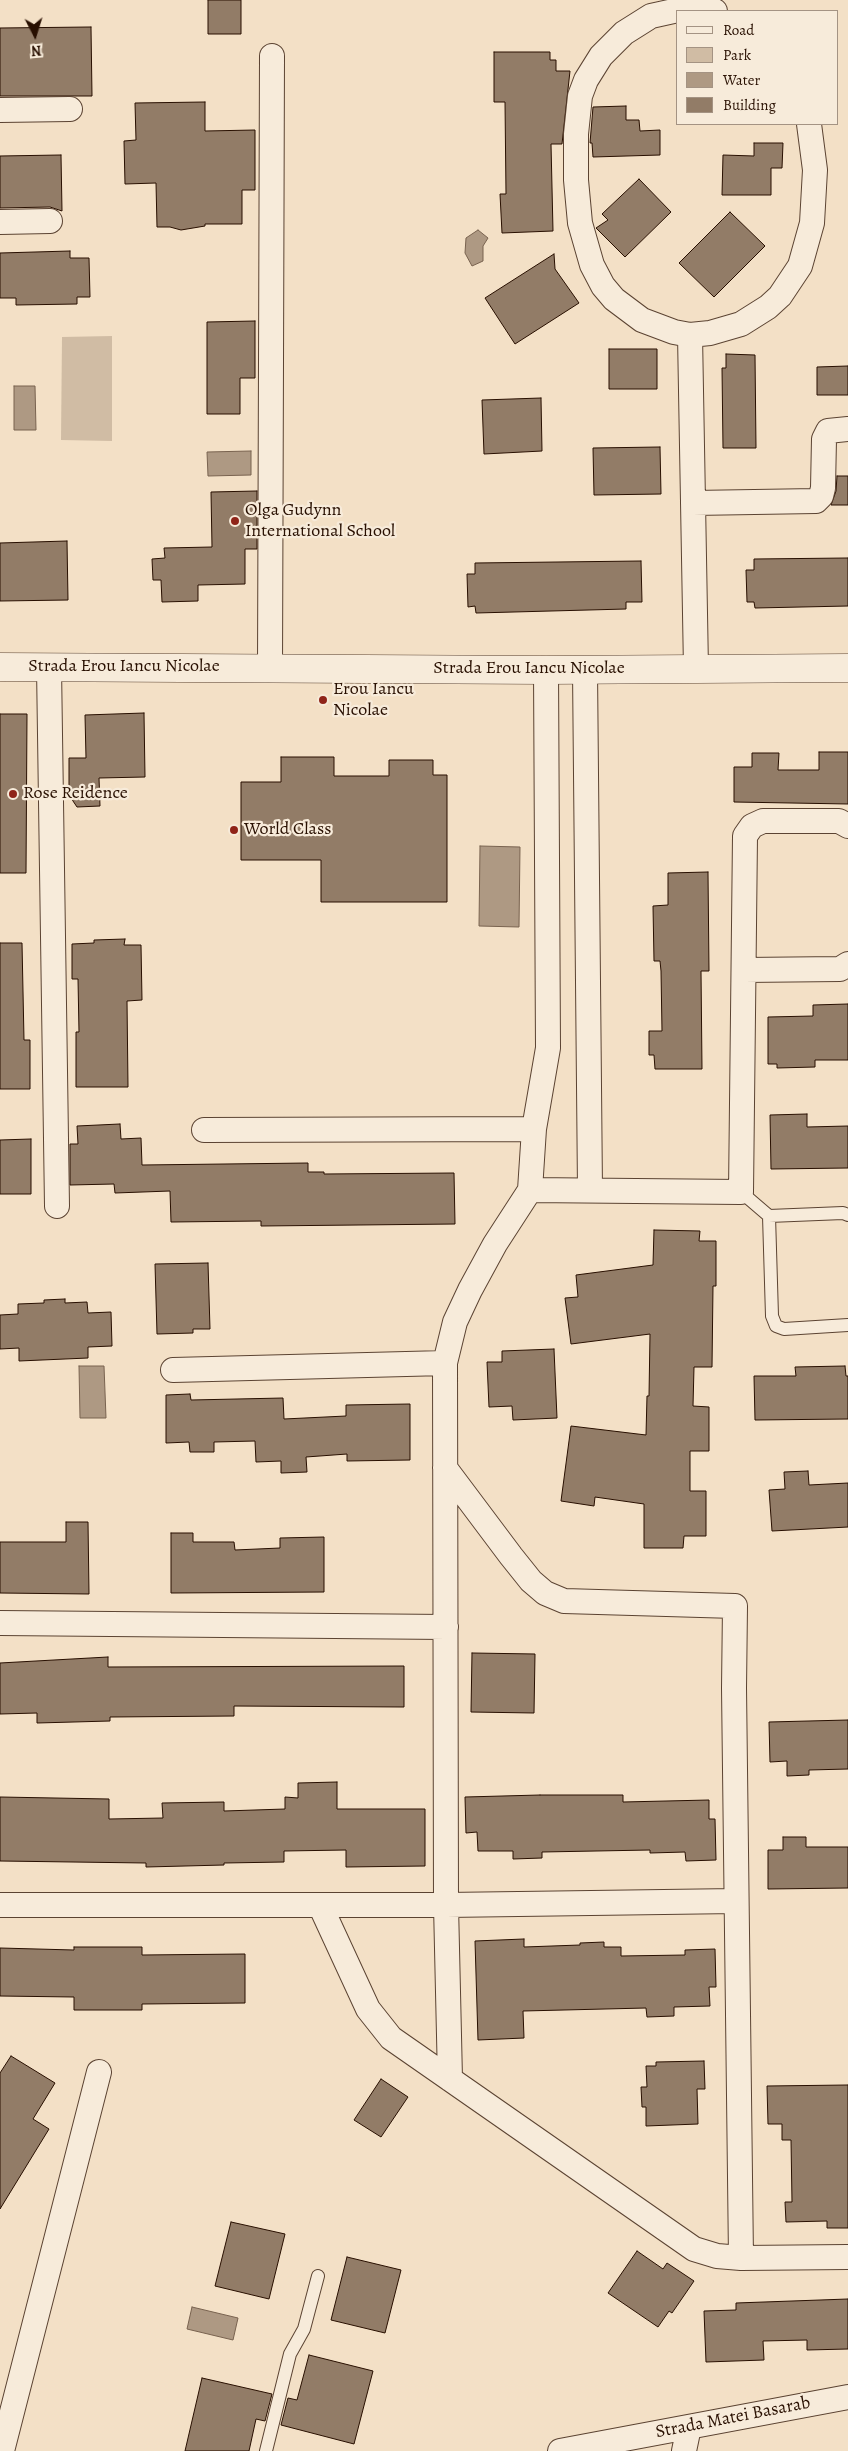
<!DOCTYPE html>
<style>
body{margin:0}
#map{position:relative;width:848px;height:2451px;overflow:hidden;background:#f3e0c6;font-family:Alegreya,serif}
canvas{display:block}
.legend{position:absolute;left:676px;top:10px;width:162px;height:115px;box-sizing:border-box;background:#f7ebda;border:1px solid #a49383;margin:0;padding:6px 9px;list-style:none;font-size:15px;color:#280f00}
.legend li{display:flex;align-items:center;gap:10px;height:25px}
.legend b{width:25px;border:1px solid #a49383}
.north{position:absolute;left:10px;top:10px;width:50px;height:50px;-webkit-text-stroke:4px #f7ebda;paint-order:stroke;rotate:175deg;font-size:14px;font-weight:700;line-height:20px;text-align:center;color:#280f00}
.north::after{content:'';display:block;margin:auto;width:18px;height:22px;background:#280f00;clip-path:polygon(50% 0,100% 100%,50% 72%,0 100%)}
</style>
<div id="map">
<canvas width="848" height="2451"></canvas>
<ul class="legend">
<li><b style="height:6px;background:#f7ebda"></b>Road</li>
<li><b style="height:14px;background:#d0bca4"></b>Park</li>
<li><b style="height:14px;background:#ae9983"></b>Water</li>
<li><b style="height:14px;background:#927c67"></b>Building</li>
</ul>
<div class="north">N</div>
</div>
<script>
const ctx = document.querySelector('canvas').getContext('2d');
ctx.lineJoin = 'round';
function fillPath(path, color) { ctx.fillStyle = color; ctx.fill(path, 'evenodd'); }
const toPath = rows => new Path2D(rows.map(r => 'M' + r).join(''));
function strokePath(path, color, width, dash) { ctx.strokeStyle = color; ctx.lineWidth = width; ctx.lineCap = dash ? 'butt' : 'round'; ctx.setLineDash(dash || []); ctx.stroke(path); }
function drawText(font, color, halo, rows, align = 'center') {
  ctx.font = font + ' Alegreya,serif'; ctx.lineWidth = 4.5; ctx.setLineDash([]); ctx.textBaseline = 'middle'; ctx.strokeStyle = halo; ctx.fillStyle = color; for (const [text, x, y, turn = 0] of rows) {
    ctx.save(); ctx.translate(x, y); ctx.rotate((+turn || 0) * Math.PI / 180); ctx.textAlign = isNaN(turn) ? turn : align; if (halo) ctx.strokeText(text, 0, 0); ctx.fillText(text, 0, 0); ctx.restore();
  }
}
const green = toPath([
 [112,336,112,441,61,440,62,337]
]);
const water = toPath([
 [478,230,488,238,483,246,483,261,472,266,465,253,466,238,478,230],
 [14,386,35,386,36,430,14,430,14,386],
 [251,451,251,475,208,476,207,452,251,451],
 [480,846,520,847,519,927,479,926,480,846],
 [79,1366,104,1366,106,1418,80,1418,79,1366],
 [192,2307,238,2318,233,2340,187,2329,192,2307]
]);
const building = toPath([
 [208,0,241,0,241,34,208,34,208,0],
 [91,27,92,96,0,96,0,28,91,27],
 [494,52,550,52,550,60,556,60,556,71,570,71,562,144,551,144,553,231,502,233,500,194,506,194,505,102,494,102,494,52],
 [205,102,205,131,255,130,255,190,242,190,242,224,205,224,205,226,181,230,170,227,157,227,156,183,125,184,124,141,136,140,135,103,205,102],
 [626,106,626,120,639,120,640,131,660,130,660,155,593,157,592,143,590,143,593,107,626,106],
 [754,143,783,143,782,168,771,168,771,195,722,195,723,155,754,156,754,143],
 [61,155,62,211,50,207,0,208,0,156,61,155],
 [639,179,671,212,625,257,596,228,608,220,602,214,639,179],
 [730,212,765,246,714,297,679,263,730,212],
 [70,251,70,258,89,258,90,297,77,297,77,304,16,305,16,298,0,298,0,253,70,251],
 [554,254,555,269,579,303,515,344,485,298,554,254],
 [255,321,255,378,240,378,240,414,207,414,207,322,255,321],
 [609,349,657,349,657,389,609,389,609,349],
 [726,354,755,355,756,448,723,448,722,368,726,368,726,354],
 [848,366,848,395,817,395,817,367,848,366],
 [541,398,542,451,484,454,482,400,541,398],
 [660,447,661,494,594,495,593,448,660,447],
 [837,476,848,476,848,505,831,505,836,491,837,476],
 [257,491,257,549,245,549,245,584,198,585,198,601,162,602,161,580,153,580,152,559,165,558,164,548,212,547,211,492,257,491],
 [67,541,68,600,0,601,0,543,67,541],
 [848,558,848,606,755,608,754,602,747,602,746,570,754,570,754,559,848,558],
 [641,561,642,602,626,602,626,609,476,613,475,606,468,607,467,574,475,574,475,563,641,561],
 [144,713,145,777,99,778,100,806,77,807,69,795,69,758,86,758,85,715,144,713],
 [0,714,27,714,26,873,0,873,0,714],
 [819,752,848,752,848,804,734,802,734,767,752,767,752,753,779,753,778,770,819,770,819,752],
 [281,757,334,757,334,776,389,776,389,760,433,760,433,775,447,775,447,902,321,902,321,860,241,860,241,782,281,782,281,757],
 [708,872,709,971,701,971,702,1069,655,1069,654,1055,649,1055,649,1031,662,1031,661,971,660,961,654,961,653,906,668,905,668,873,708,872],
 [125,939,124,945,141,945,142,1000,127,1001,128,1087,76,1087,76,1032,79,1032,78,979,72,979,72,944,94,943,94,940,125,939],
 [0,943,22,943,24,1040,30,1040,30,1089,0,1089,0,943],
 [848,1004,848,1060,815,1060,815,1067,777,1068,777,1064,768,1064,768,1017,813,1016,813,1005,848,1004],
 [807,1114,807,1127,848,1126,848,1168,771,1169,770,1115,807,1114],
 [120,1124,121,1139,141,1138,142,1165,308,1163,308,1172,324,1172,324,1174,454,1173,455,1224,261,1226,261,1221,171,1222,170,1191,115,1193,114,1184,70,1185,70,1144,78,1144,77,1126,120,1124],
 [31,1139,31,1194,0,1194,0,1140,31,1139],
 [654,1230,700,1231,699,1241,716,1241,716,1286,713,1286,712,1367,694,1367,693,1406,709,1407,709,1451,690,1451,690,1491,706,1491,706,1536,684,1536,683,1548,644,1548,644,1504,595,1497,594,1506,561,1501,571,1426,646,1435,647,1396,649,1396,650,1334,571,1344,565,1298,578,1297,576,1275,653,1265,654,1230],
 [208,1263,210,1329,193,1329,193,1333,157,1334,155,1264,208,1263],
 [65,1299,65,1303,87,1302,88,1313,111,1312,112,1346,88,1347,88,1358,19,1361,19,1348,0,1349,0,1315,18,1314,18,1304,44,1303,44,1300,65,1299],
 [554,1349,557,1418,513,1420,512,1406,489,1407,487,1362,502,1362,502,1351,554,1349],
 [845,1366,846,1376,848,1376,848,1419,755,1420,754,1376,796,1376,795,1367,845,1366],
 [190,1394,191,1400,283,1398,284,1419,346,1416,346,1405,410,1404,410,1460,347,1461,347,1454,306,1457,307,1472,281,1473,281,1461,256,1462,255,1441,214,1442,214,1452,190,1452,189,1442,166,1443,166,1395,190,1394],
 [808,1471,809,1485,848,1483,848,1527,772,1531,769,1490,785,1489,784,1472,808,1471],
 [66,1522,88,1522,89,1594,0,1593,0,1542,66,1542,66,1522],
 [171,1533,193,1533,193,1542,234,1542,235,1550,280,1548,280,1538,324,1537,324,1592,171,1593,171,1533],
 [472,1653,535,1654,534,1713,471,1712,472,1653],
 [108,1657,108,1667,404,1666,404,1707,234,1706,234,1716,110,1717,110,1721,37,1723,37,1713,0,1714,0,1663,108,1657],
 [848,1720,848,1769,809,1770,809,1775,787,1776,787,1761,770,1762,769,1722,848,1720],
 [337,1782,337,1809,425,1809,425,1866,346,1867,346,1850,284,1851,284,1862,224,1863,224,1865,146,1867,146,1863,0,1861,0,1797,109,1799,109,1819,163,1818,162,1803,224,1802,224,1811,285,1809,285,1797,298,1798,298,1783,337,1782],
 [540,1795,623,1795,623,1802,709,1800,709,1819,715,1819,716,1860,686,1861,685,1852,650,1853,650,1850,542,1852,542,1858,513,1859,513,1851,478,1851,477,1832,466,1833,465,1797,540,1795],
 [783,1837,806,1837,806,1847,848,1847,848,1888,768,1889,768,1850,783,1850,783,1837],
 [524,1939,524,1947,580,1945,580,1943,604,1942,604,1947,621,1947,621,1956,685,1955,685,1950,715,1949,716,1987,709,1987,710,2006,674,2007,674,2016,647,2017,646,2008,523,2011,524,2038,478,2040,475,1941,524,1939],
 [74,1947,142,1947,142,1955,245,1954,245,2003,142,2004,142,2010,74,2010,74,1997,0,1996,0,1948,74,1950,74,1947],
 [11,2056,55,2083,33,2119,49,2129,0,2209,0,2073,11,2056],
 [704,2061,705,2089,697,2089,698,2124,646,2126,646,2107,642,2107,641,2087,647,2087,646,2066,656,2066,656,2062,704,2061],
 [381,2079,408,2097,381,2137,354,2120,381,2079],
 [848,2085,848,2228,827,2228,827,2221,786,2222,785,2202,792,2202,791,2140,782,2140,782,2124,768,2124,767,2086,848,2085],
 [231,2222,285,2234,269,2299,215,2286,231,2222],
 [637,2251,663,2269,667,2263,694,2281,672,2313,669,2311,658,2327,608,2293,637,2251],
 [347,2257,401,2270,385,2333,331,2320,347,2257],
 [848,2299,848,2349,807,2350,807,2340,763,2341,764,2360,706,2362,704,2311,736,2310,736,2303,848,2299],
 [309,2355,373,2371,354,2444,281,2425,288,2398,297,2400,309,2355],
 [202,2378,272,2394,265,2421,256,2419,249,2451,185,2451,202,2378]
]);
const service = toPath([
 [741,1192,769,1216,843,1213,848,1215],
 [769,1216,772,1316,776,1326,784,1329,848,1325],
 [266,2451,290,2354,304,2329,318,2276]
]);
const minor = toPath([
 [715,11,705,9,678,10,651,16,624,33,601,56,586,80,580,96,576,134,576,180,580,223,592,265,603,286,614,299,642,320,674,332,690,335,710,333,741,324,768,307,780,296,800,266,812,223,815,170,809,124],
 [0,110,70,109],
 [0,222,50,221],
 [690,335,696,669],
 [693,503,816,501,821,496,823,488,824,439,828,431,848,429],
 [49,667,57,1206],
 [270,668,272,56],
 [585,670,590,1190],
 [744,970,840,969,848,964],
 [204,1130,534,1129],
 [530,1190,741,1192,745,836,752,826,763,821,839,821,848,826],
 [173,1370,445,1363],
 [445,1468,511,1556,531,1581,545,1593,564,1601,735,1606,734,1688,741,2258],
 [0,1623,446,1627],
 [0,1905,446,1905,736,1901],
 [320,1905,368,2009,391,2038,694,2249,717,2256,741,2258,848,2257],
 [450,2079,446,1905,445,1363,455,1322,470,1290,495,1244,530,1190,534,1129,548,1048,546,670],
 [2,2451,99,2072],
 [560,2451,848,2397],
 [684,2451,689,2427]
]);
const tertiary = toPath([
 [0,667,546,670,848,668]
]);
const markers = [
 [235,521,5,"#8f2418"],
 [323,700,5,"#8f2418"],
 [13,794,5,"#8f2418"],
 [234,830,5,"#8f2418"]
];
const poiNames = [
 ["Olga Gudynn",245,511],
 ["International School",245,532],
 ["Erou Iancu",333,690],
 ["Nicolae",333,711],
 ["Rose Reidence",23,794],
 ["World Class",244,830]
];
const streetNames = [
 ["Strada Erou Iancu Nicolae",124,667],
 ["Strada Erou Iancu Nicolae",529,669],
 ["Strada Matei Basarab",733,2418,-11]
];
fillPath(green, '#d0bca4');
fillPath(water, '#ae9983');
strokePath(water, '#78624f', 1);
fillPath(building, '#927c67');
strokePath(building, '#280f00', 1);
strokePath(service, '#5b4332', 14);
strokePath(minor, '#5b4332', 26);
strokePath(tertiary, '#5b4332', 29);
strokePath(service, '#f7ebda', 12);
strokePath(minor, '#f7ebda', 24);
strokePath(tertiary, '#f7ebda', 28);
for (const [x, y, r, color] of markers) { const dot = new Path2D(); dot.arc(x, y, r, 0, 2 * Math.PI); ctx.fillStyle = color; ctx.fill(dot); strokePath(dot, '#f7ebda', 2); }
drawText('18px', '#280f00', '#f7ebda', poiNames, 'left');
drawText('18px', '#280f00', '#f7ebda', streetNames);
</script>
